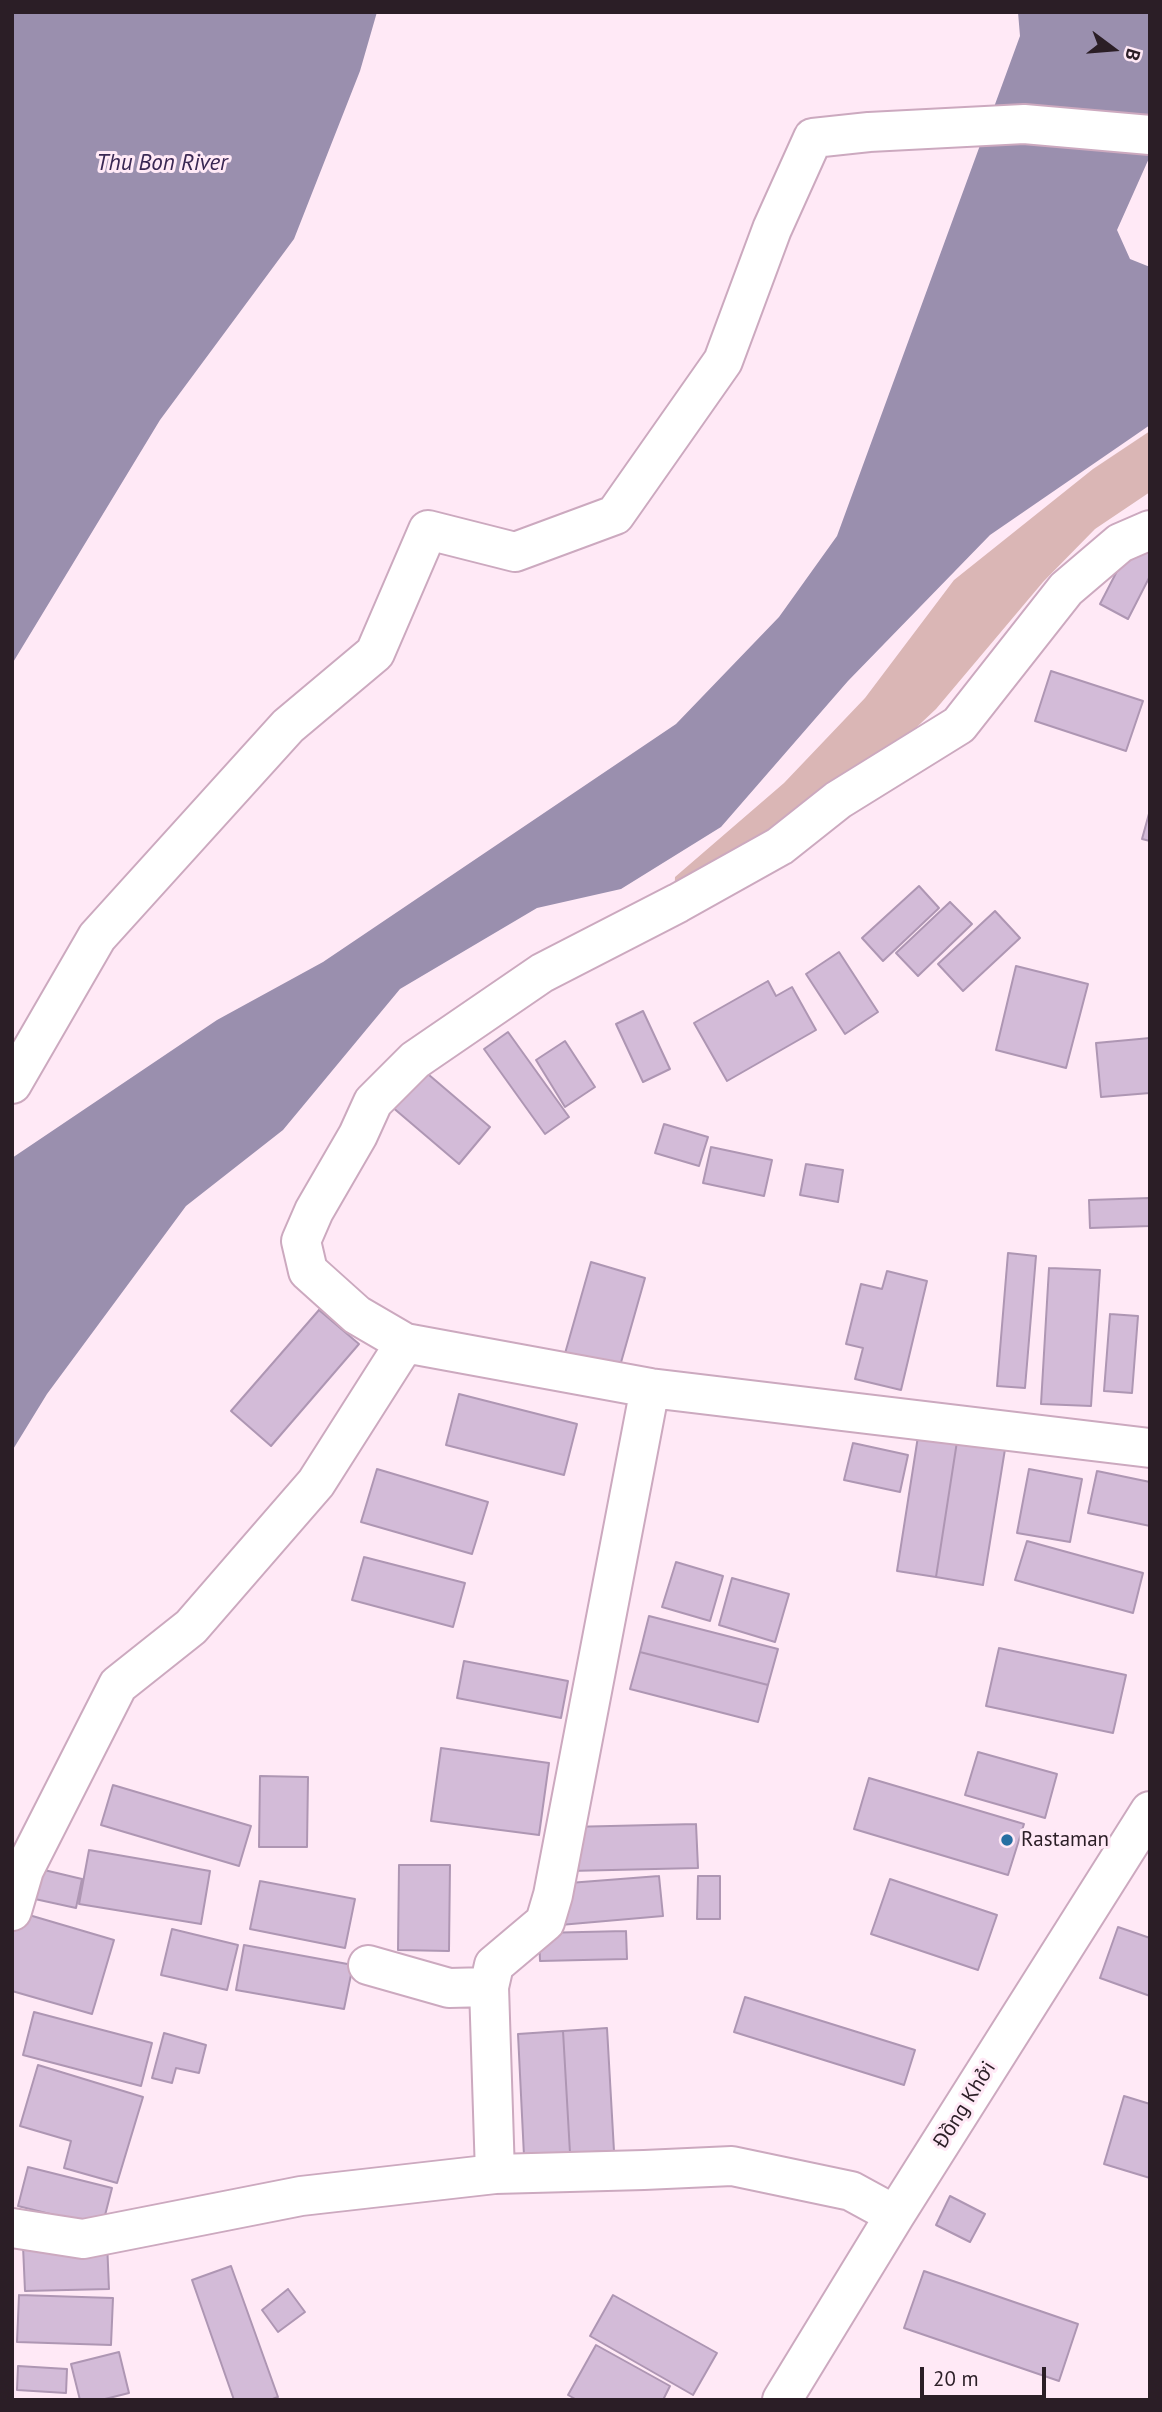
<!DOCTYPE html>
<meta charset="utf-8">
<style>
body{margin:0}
#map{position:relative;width:1162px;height:2412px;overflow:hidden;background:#ffe9f6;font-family:"PT Sans",sans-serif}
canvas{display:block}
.frame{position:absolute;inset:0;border:14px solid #2b1e26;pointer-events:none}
.north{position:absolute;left:1078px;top:14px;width:70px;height:70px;-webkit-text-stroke:5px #ffe9f6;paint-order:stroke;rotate:106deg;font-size:19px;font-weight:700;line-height:28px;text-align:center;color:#2b1e26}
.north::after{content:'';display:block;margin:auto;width:24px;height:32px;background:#2b1e26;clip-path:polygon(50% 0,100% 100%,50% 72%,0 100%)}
.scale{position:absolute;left:920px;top:2367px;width:126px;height:32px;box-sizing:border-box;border:4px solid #2b1e26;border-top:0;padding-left:9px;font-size:21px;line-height:24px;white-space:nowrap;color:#2b1e26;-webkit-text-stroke:5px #ffe9f6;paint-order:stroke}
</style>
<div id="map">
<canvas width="1162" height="2412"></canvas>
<div class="frame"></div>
<div class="north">B</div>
<div class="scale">20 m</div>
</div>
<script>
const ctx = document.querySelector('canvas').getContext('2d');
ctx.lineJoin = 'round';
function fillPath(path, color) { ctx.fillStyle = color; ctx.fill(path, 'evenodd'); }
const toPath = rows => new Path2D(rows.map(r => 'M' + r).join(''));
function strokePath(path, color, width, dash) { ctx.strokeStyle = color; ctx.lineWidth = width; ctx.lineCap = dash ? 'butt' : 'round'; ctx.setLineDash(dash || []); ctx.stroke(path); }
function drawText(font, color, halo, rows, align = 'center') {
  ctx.font = font + ' "PT Sans",sans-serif'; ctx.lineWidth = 6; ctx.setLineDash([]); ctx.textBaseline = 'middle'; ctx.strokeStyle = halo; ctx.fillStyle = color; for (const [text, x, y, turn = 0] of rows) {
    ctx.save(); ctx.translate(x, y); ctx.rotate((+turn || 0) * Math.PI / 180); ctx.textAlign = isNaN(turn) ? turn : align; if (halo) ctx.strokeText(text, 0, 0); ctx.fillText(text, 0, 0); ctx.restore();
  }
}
const green = toPath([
 [1150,431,1150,492,1095,529,1043,582,936,709,871,770,674,899,675,877,784,783,865,698,954,580,1093,469]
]);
const water = toPath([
 [12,12,377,12,360,71,294,239,160,420,12,664],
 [1018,12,1150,12,1150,156,1117,230,1130,259,1150,267,1150,425,990,535,848,681,721,827,621,889,537,908,400,989,283,1130,186,1206,47,1394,12,1451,12,1158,217,1020,323,962,676,724,779,617,837,536,1020,36]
]);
const building = toPath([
 [1131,544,1150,554,1150,576,1128,619,1100,604,1131,544],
 [1051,671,1143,701,1126,751,1035,721,1051,671],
 [1150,810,1150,841,1142,839,1150,810],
 [919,886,939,908,883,961,862,938,919,886],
 [950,902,972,924,918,976,896,953,950,902],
 [995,911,1020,938,963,991,938,964,995,911],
 [839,952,878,1012,845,1034,806,974,839,952],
 [1016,966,1088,984,1066,1068,996,1050,1016,966],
 [768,981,776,996,792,987,816,1030,727,1081,694,1023,768,981],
 [643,1011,670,1069,643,1082,616,1024,643,1011],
 [508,1032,569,1117,545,1134,484,1049,508,1032],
 [1150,1038,1150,1093,1101,1097,1096,1043,1150,1038],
 [565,1041,595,1087,565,1107,536,1060,565,1041],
 [422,1069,490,1127,459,1164,391,1106,422,1069],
 [664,1124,708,1137,699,1166,655,1153,664,1124],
 [711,1147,772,1160,764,1196,703,1183,711,1147],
 [806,1164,843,1170,838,1202,800,1195,806,1164],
 [1150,1198,1150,1226,1090,1228,1089,1200,1150,1198],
 [1008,1253,1036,1256,1025,1388,997,1386,1008,1253],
 [591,1262,645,1278,618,1373,564,1357,591,1262],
 [1049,1268,1100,1270,1091,1406,1041,1404,1049,1268],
 [887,1271,927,1281,901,1390,855,1379,863,1348,846,1344,861,1284,882,1289,887,1271],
 [319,1310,359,1344,271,1446,231,1411,319,1310],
 [1110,1314,1138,1316,1132,1393,1104,1391,1110,1314],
 [459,1394,577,1424,564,1475,446,1445,459,1394],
 [919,1430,958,1435,936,1577,897,1571,919,1430],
 [958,1435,1006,1443,983,1585,936,1577,958,1435],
 [853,1443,908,1455,900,1492,844,1480,853,1443],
 [377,1469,488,1502,472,1554,361,1522,377,1469],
 [1029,1469,1082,1479,1070,1542,1017,1533,1029,1469],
 [1097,1471,1150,1482,1150,1526,1088,1513,1097,1471],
 [1027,1541,1143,1573,1133,1613,1015,1580,1027,1541],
 [364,1557,465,1583,453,1627,352,1600,364,1557],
 [676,1562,723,1576,710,1621,662,1607,676,1562],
 [732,1578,789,1594,775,1642,719,1625,732,1578],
 [649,1616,778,1649,768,1685,640,1652,649,1616],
 [999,1648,1126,1675,1113,1733,986,1706,999,1648],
 [640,1652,768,1685,758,1722,630,1689,640,1652],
 [464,1661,568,1681,561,1718,457,1698,464,1661],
 [441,1748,549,1763,539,1835,431,1821,441,1748],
 [978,1752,1057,1774,1045,1818,965,1795,978,1752],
 [260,1776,308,1777,307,1847,259,1847,260,1776],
 [869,1778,1024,1824,1008,1875,854,1829,869,1778],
 [113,1785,251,1826,239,1866,101,1825,113,1785],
 [696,1824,698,1868,569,1871,568,1827,696,1824],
 [89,1850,210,1871,201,1924,79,1904,89,1850],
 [19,1864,82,1879,76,1908,12,1894,19,1864],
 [399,1865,450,1865,449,1951,398,1950,399,1865],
 [659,1876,663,1916,560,1925,556,1884,659,1876],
 [698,1876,720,1876,720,1919,697,1919,698,1876],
 [890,1879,997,1915,978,1970,871,1934,890,1879],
 [260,1881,355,1899,345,1948,250,1929,260,1881],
 [12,1910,114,1940,92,2014,12,1991,12,1910],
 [1118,1927,1150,1938,1150,1996,1100,1978,1118,1927],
 [172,1929,238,1945,227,1990,161,1975,172,1929],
 [626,1931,627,1959,540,1961,539,1933,626,1931],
 [244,1945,353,1965,344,2009,236,1990,244,1945],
 [745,1997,915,2050,904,2085,734,2032,745,1997],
 [34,2012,152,2043,141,2086,23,2055,34,2012],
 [607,2028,614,2151,570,2153,563,2031,607,2028],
 [563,2031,570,2153,524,2156,518,2034,563,2031],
 [164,2033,206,2045,199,2073,176,2068,172,2083,152,2078,164,2033],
 [38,2065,143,2097,117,2183,64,2168,71,2141,20,2126,38,2065],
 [1124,2096,1150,2104,1150,2178,1104,2164,1124,2096],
 [28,2167,112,2188,102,2227,18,2206,28,2167],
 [950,2196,985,2214,970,2242,936,2225,950,2196],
 [107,2242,109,2289,25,2291,23,2246,107,2242],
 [231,2266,278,2397,270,2400,234,2400,192,2280,231,2266],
 [924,2271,1078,2324,1059,2381,904,2328,924,2271],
 [288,2289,305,2312,278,2332,262,2310,288,2289],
 [19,2295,113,2298,111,2345,17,2342,19,2295],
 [613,2295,717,2353,693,2395,590,2336,613,2295],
 [596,2345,670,2386,663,2400,577,2400,568,2395,596,2345],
 [119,2352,129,2393,101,2400,80,2400,71,2364,119,2352],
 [18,2366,67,2369,66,2393,17,2390,18,2366]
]);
const minor = toPath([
 [1150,530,1120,543,1066,589,959,725,838,800,780,846,678,903,542,973,415,1060,373,1102,358,1135,314,1211,301,1241,308,1271,357,1315,405,1343,650,1388,1150,1448],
 [12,1084,97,937,288,726,375,653,428,530,515,552,615,515,723,361,772,229,813,138,869,132,1024,124,1150,135],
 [12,1911,24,1870,118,1685,191,1627,316,1483,405,1343],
 [368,1965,449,1988,489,1987],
 [495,2174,489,1987,494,1965,545,1922,553,1895,650,1388],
 [12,2228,83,2239,301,2196,495,2174,644,2170,732,2166,851,2191,895,2215],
 [782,2400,895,2215,1150,1811]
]);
const markers = [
 [1007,1840,7,"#266fa2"]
];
const poiNames = [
 ["Rastaman",1021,1840]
];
const streetNames = [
 ["Đồng Khởi",965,2105,-58]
];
const waterNames = [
 ["Thu Bon River",162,163]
];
fillPath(green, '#dab6b5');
fillPath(water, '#9a8fae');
fillPath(building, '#d3bbd8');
strokePath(building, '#ae96b3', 2);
strokePath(minor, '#cca9bf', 42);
strokePath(minor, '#fff', 38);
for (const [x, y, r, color] of markers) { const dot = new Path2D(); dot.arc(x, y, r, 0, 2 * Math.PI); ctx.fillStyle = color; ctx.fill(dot); strokePath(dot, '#ffe9f6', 2.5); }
drawText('21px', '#2b1e26', '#ffe9f6', poiNames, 'left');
drawText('21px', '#2b1e26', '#ffe9f6', streetNames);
drawText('italic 23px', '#392753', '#ffe9f6', waterNames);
</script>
